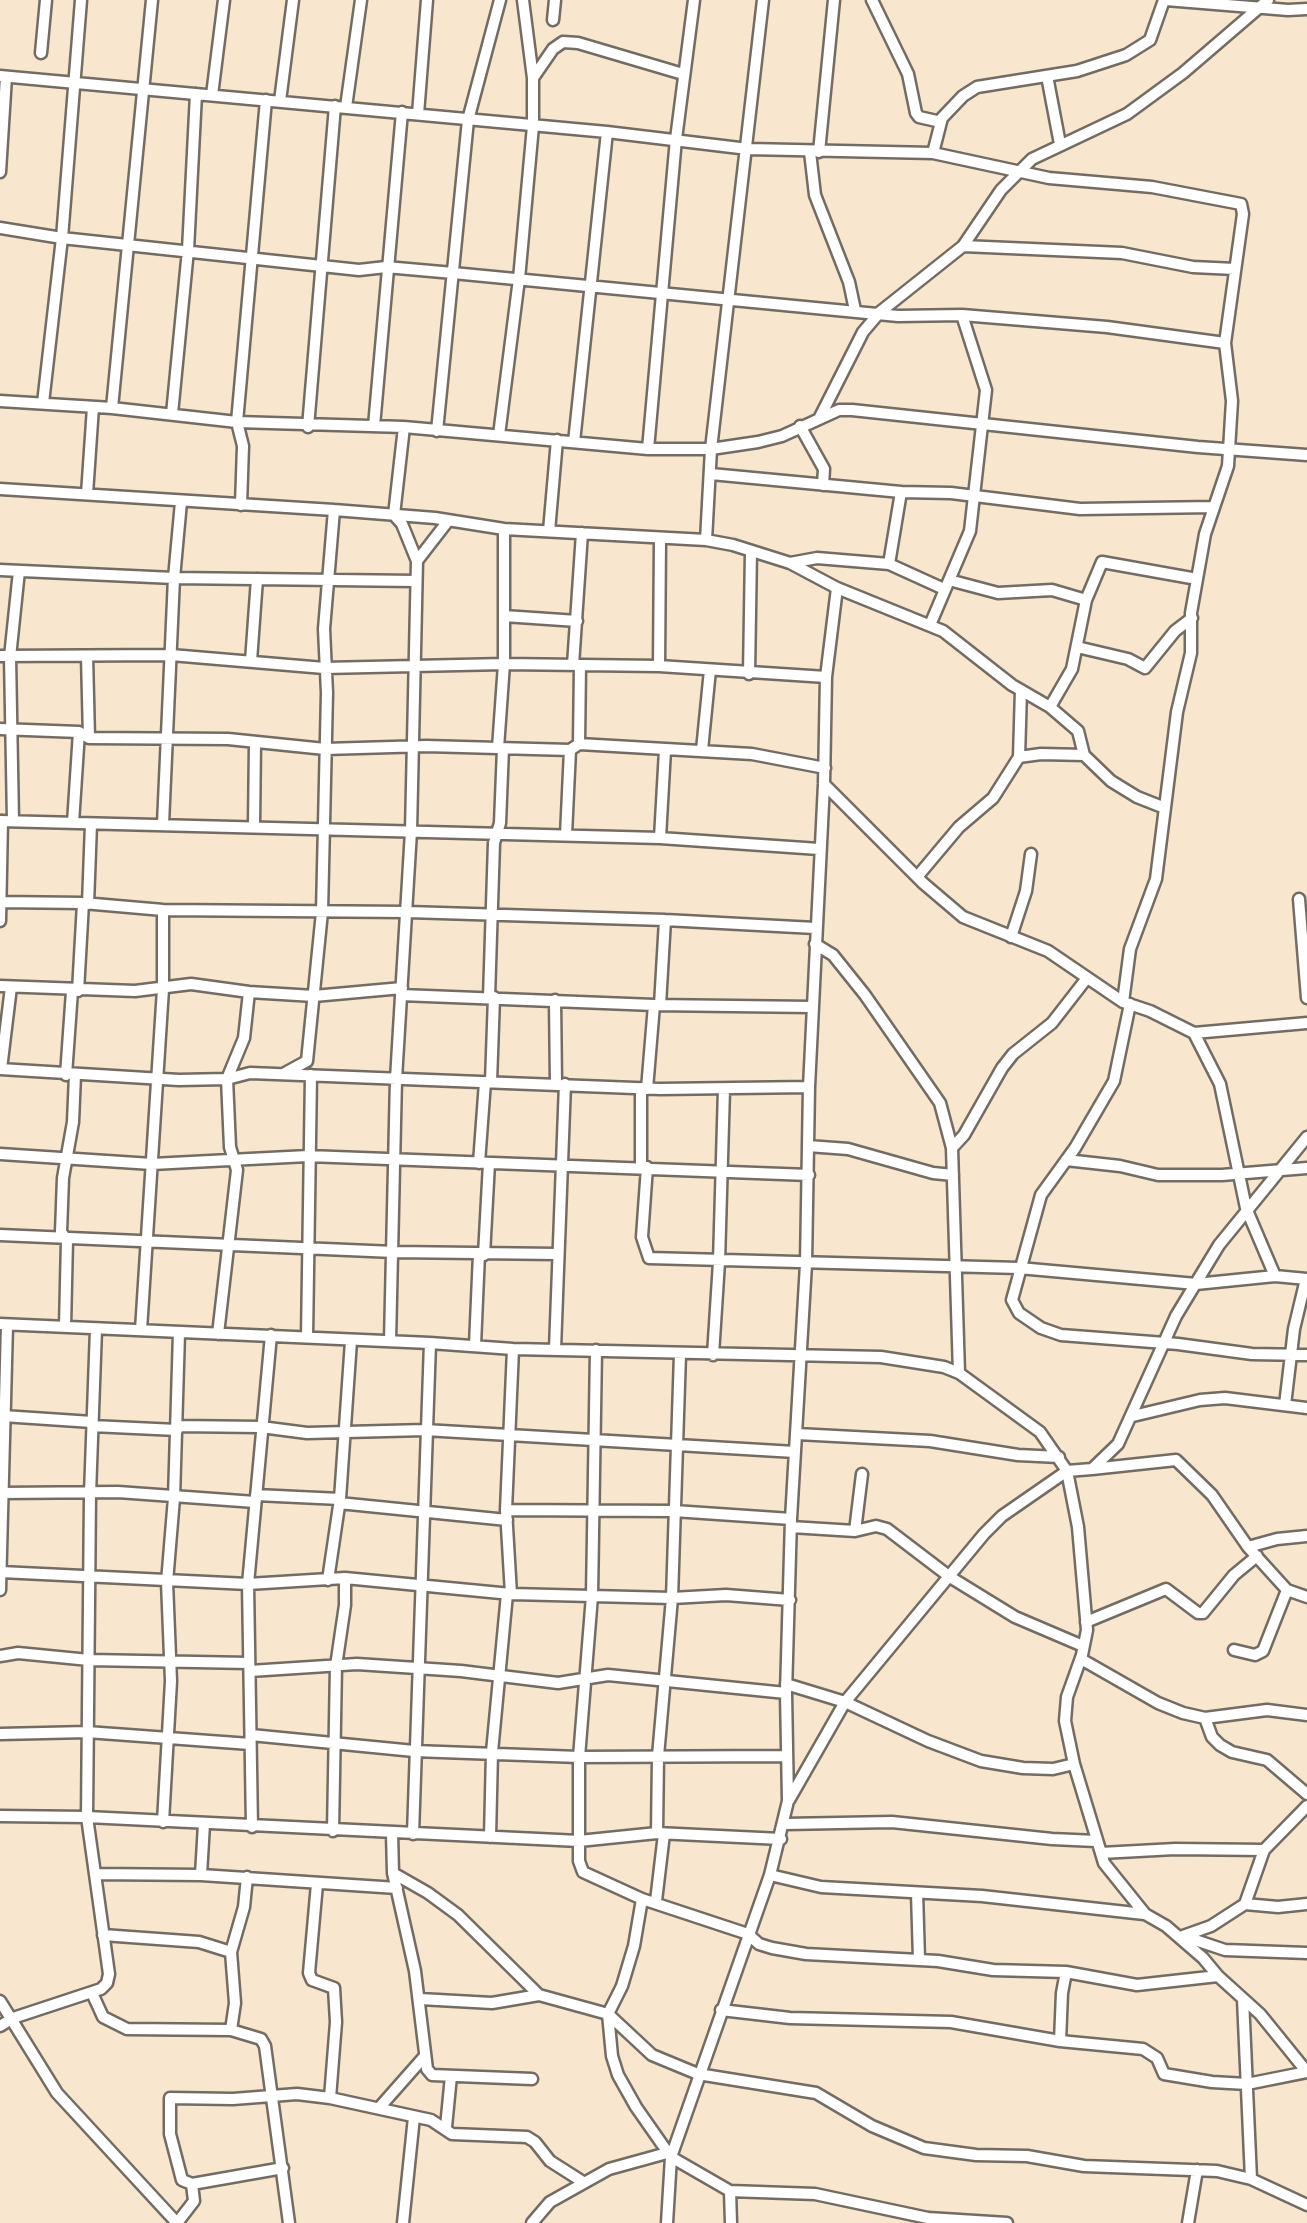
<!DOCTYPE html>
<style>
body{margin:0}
canvas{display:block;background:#f8e6ce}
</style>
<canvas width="1307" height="2223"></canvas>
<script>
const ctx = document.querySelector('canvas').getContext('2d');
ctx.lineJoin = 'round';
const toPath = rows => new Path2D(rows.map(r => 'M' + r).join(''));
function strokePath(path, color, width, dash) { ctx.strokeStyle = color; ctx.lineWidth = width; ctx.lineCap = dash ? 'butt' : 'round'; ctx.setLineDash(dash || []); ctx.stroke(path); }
const street = toPath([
 [872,0,908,74,916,113,919,117,941,122],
 [1166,0,1288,10,1307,9],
 [553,20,555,0],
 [41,53,46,0],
 [0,76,607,132,748,149,933,153,1049,178,1152,187,1241,204,1243,214,1225,343,1232,401,1228,466,1205,534,1191,613,1191,653,1177,712,1156,879,1130,949,1123,1002],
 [1047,76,1060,144],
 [533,78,553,49,563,42,578,43,683,74],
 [212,95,224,0],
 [280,101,293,0],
 [346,107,361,0],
 [418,114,427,0],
 [810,152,815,195,849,282,855,310],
 [819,152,834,0],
 [933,153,942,118,963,96,977,87,1077,71,1126,55,1150,40,1164,0],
 [0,172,6,77],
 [0,228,62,238,359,270,386,267,453,273,898,316,962,315,1107,327,1225,343],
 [963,246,1122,253,1193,267,1235,269],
 [0,401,112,408,237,422,404,427,648,449,711,449,758,442,782,436,839,410,852,410,1198,447,1307,455],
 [43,403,62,238,81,0],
 [112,408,152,0],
 [172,414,188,250,196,94],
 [820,417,863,332,880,312,963,246,1001,190,1032,159,1127,114,1183,73,1268,0],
 [374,426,402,112],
 [800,426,824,469,823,485],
 [308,427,335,106],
 [437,431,468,120,500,0],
 [499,435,519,279,533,126,533,78,523,0],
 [574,442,607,132],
 [648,449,676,139,694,0],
 [711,474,901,492,951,493,1080,509,1214,507],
 [0,489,334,510,435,518,504,529,706,540,733,545,790,563,837,588,943,631,1012,685,1050,707,1078,731,1084,755,1111,781,1137,797,1165,808],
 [87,494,93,407],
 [241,505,243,446,237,422,266,100],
 [549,531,557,440],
 [706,540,711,449,763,0],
 [417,561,448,521],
 [790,563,817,558,889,564,944,589],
 [889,564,901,492],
 [0,570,174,578,416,581],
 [949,580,998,593,1052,590,1086,600],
 [504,616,577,621],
 [930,625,970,531,986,390,962,315],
 [1077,647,1128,659,1145,668,1175,631,1192,618],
 [0,656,171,655,324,668,504,664,659,666,826,677],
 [87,656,89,738],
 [251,661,257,579],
 [573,665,582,533],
 [659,666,660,539],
 [749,674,751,551],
 [1050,707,1072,669,1086,600,1102,562,1197,579],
 [0,729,79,732,89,738,228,739,325,749,426,746,570,750,579,744,752,754,825,768],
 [579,744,580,665],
 [498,748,504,664,504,529],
 [702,750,710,670],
 [1019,757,1041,754,1084,755],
 [824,784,923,883,963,917,1048,951,1123,1002,1150,1011,1194,1033,1220,1084,1246,1208,1275,1276],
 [0,821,660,838,819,849],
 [13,821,10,657,19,571],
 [73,823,79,732],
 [163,824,174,578,181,502],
 [254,825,255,743],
 [566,835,570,750],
 [660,838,665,750],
 [917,877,959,827,993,798,1019,757,1021,690],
 [1299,899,1307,998],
 [0,902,83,903,163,910,408,912,665,920,815,928],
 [88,904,91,824],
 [0,921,2,821],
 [1011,937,1026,891,1031,854],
 [815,944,833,955,865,995,940,1103,952,1148,959,1373],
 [0,986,135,991,191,984,249,992,314,996,402,988],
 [78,991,83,903],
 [401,995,654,1005,812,1007],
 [489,997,494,843,500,823,503,748],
 [555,1000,556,1084],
 [1130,1004,1114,1081,1075,1148,1041,1195,1012,1300,1019,1313,1041,1328,1061,1335,1178,1344,1252,1354,1307,1355],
 [660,1005,665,920],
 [1194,1033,1307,1023],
 [0,1069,179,1080,227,1079,250,1073,660,1089,809,1087],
 [1,1069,11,987],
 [285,1073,307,1061,322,912,327,693,324,629,334,510],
 [66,1075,72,991],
 [491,1082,494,997],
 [641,1088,641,1167],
 [647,1089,654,1005],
 [808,1146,848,1149,933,1173,953,1175],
 [952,1148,964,1135,1002,1068,1013,1054,1052,1023,1087,978],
 [0,1154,152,1164,308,1156,809,1175],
 [1066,1160,1120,1166,1158,1175,1222,1175,1307,1168],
 [479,1163,485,1082],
 [647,1167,642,1237,649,1258,1019,1268,1196,1284,1275,1276,1307,1279],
 [0,1235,394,1252,557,1254],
 [484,1255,489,1163],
 [0,1324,430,1343,513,1349,881,1357,944,1367,959,1373,1040,1432,1067,1471,1078,1527,1087,1630,1082,1655,1067,1697,1065,1721,1074,1764,1104,1863,1145,1914,1166,1926,1203,1958,1218,1976,1260,2014,1307,2072],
 [65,1327,67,1240,61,1232,63,1178,73,1122,75,1075],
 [141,1330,163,989,163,910],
 [218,1334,237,1170,230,1147,227,1079,244,1038,249,992],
 [307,1337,311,1075],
 [390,1341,396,1079,411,831,417,561,402,524,394,515,404,427],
 [475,1345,479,1254],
 [555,1349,565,1084],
 [596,1350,592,1596,579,1757,579,1861,583,1872,642,1899,748,1934,759,1944,772,1948,806,1954,938,1961,993,1970,1066,1972,1137,1985,1218,1976],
 [713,1355,719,1262,724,1089],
 [1285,1405,1294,1329,1306,1279],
 [3,1416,92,1422],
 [1133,1416,1200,1400,1225,1398,1307,1408],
 [92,1426,177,1430],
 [177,1426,261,1427,307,1433,425,1430,795,1452],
 [797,1434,930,1441,1018,1455,1059,1457],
 [1092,1469,1176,1460,1212,1495,1248,1547,1287,1590,1307,1597],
 [1,1493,118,1492,255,1502],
 [256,1495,340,1499],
 [339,1503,507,1520],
 [506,1510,674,1511,791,1519],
 [791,1527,855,1531,862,1474],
 [855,1531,876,1526,887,1529,950,1577,1015,1617,1083,1646],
 [1248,1547,1277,1539,1307,1536],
 [1,1572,248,1584,345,1578,511,1594,672,1598,726,1595,790,1600],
 [328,1580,340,1499,351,1341],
 [0,1590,7,1325],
 [511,1594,506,1510,513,1349],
 [1086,1622,1166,1589,1198,1613,1203,1613,1234,1575,1257,1556],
 [1234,1650,1255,1655,1263,1651,1287,1590],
 [0,1656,18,1653,89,1660,249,1663],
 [1081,1659,1158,1703,1183,1713,1205,1718,1267,1710,1307,1715],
 [250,1671,357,1664,461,1671,558,1683,608,1675,786,1693],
 [786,1684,845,1702,928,1741,981,1761,1023,1768,1053,1769,1074,1764],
 [1205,1718,1212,1737,1220,1745,1232,1752,1267,1760,1307,1794],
 [0,1734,87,1732,250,1744],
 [251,1735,414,1751,579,1757,786,1756],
 [789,1800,845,1702,984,1534,1002,1516,1067,1471,1092,1469,1118,1444,1176,1316,1219,1245,1307,1137],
 [0,1816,87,1817,579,1841,657,1833,781,1839],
 [163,1822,171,1681,167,1582,174,1498,179,1333],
 [785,1824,892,1822,1052,1839,1096,1841],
 [252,1827,248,1584,271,1335],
 [333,1831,336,1666,345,1605,345,1578],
 [392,1833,393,1873,415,1971,427,2069,432,2075,532,2079],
 [657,1833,658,1756,672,1598,680,1354],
 [413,1834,430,1343],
 [490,1837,492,1752,507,1594],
 [1101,1853,1175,1849,1264,1850],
 [393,1873,428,1893,458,1915,539,1995,608,2014,652,2055,698,2074,816,2093,872,2126,924,2148,976,2155,1027,2156,1084,2166,1217,2171,1251,2179,1307,2205],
 [95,1874,201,1875,397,1888],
 [201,1875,204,1824],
 [770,1875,821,1887,982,1896,1144,1914],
 [317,1884,309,1973,312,1980,334,1988,336,2022,330,2098],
 [917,1893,919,1959],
 [642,1899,634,1946,622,1986,608,2014,612,2056,618,2075,636,2107,671,2157,730,2191,815,2194,928,2218,1007,2223],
 [656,1901,664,1834],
 [1245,1904,1264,1850,1307,1806],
 [103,1935,199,1942,231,1952],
 [1188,1935,1198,1941,1225,1950,1307,1953],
 [1180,1937,1211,1926,1245,1904,1278,1907,1307,1904],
 [92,1993,103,2017,127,2029,231,2030,235,2003,231,1952,244,1907,247,1877],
 [420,1999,492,2003,539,1995],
 [1243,1999,1251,2179],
 [0,2001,57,2093,177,2223,194,2201,192,2184],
 [721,2010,790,2018,951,2022,1060,2041,1143,2049,1157,2058,1164,2074,1212,2082,1247,2084,1307,2072],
 [0,2026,13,2018,101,1989,107,1983,109,1974,87,1817,90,1494,96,1329],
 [231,2030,261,2039,265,2046,289,2223],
 [1060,2041,1062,1993,1066,1972],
 [379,2108,424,2057],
 [446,2127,451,2076],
 [283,2168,192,2184,182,2180,170,2134,170,2098,233,2099,297,2094,330,2098,431,2120,452,2134,527,2137,535,2142,550,2161,583,2182],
 [730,2191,731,2223],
 [403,2223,414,2117],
 [532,2223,550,2202,609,2169,667,2153],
 [667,2223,671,2157,770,1875,788,1801,786,1693,791,1519,806,1264,809,1087,824,784,826,677,837,588],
 [1188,2223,1197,2170]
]);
strokePath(street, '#736c64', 15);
strokePath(street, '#fff', 10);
</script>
